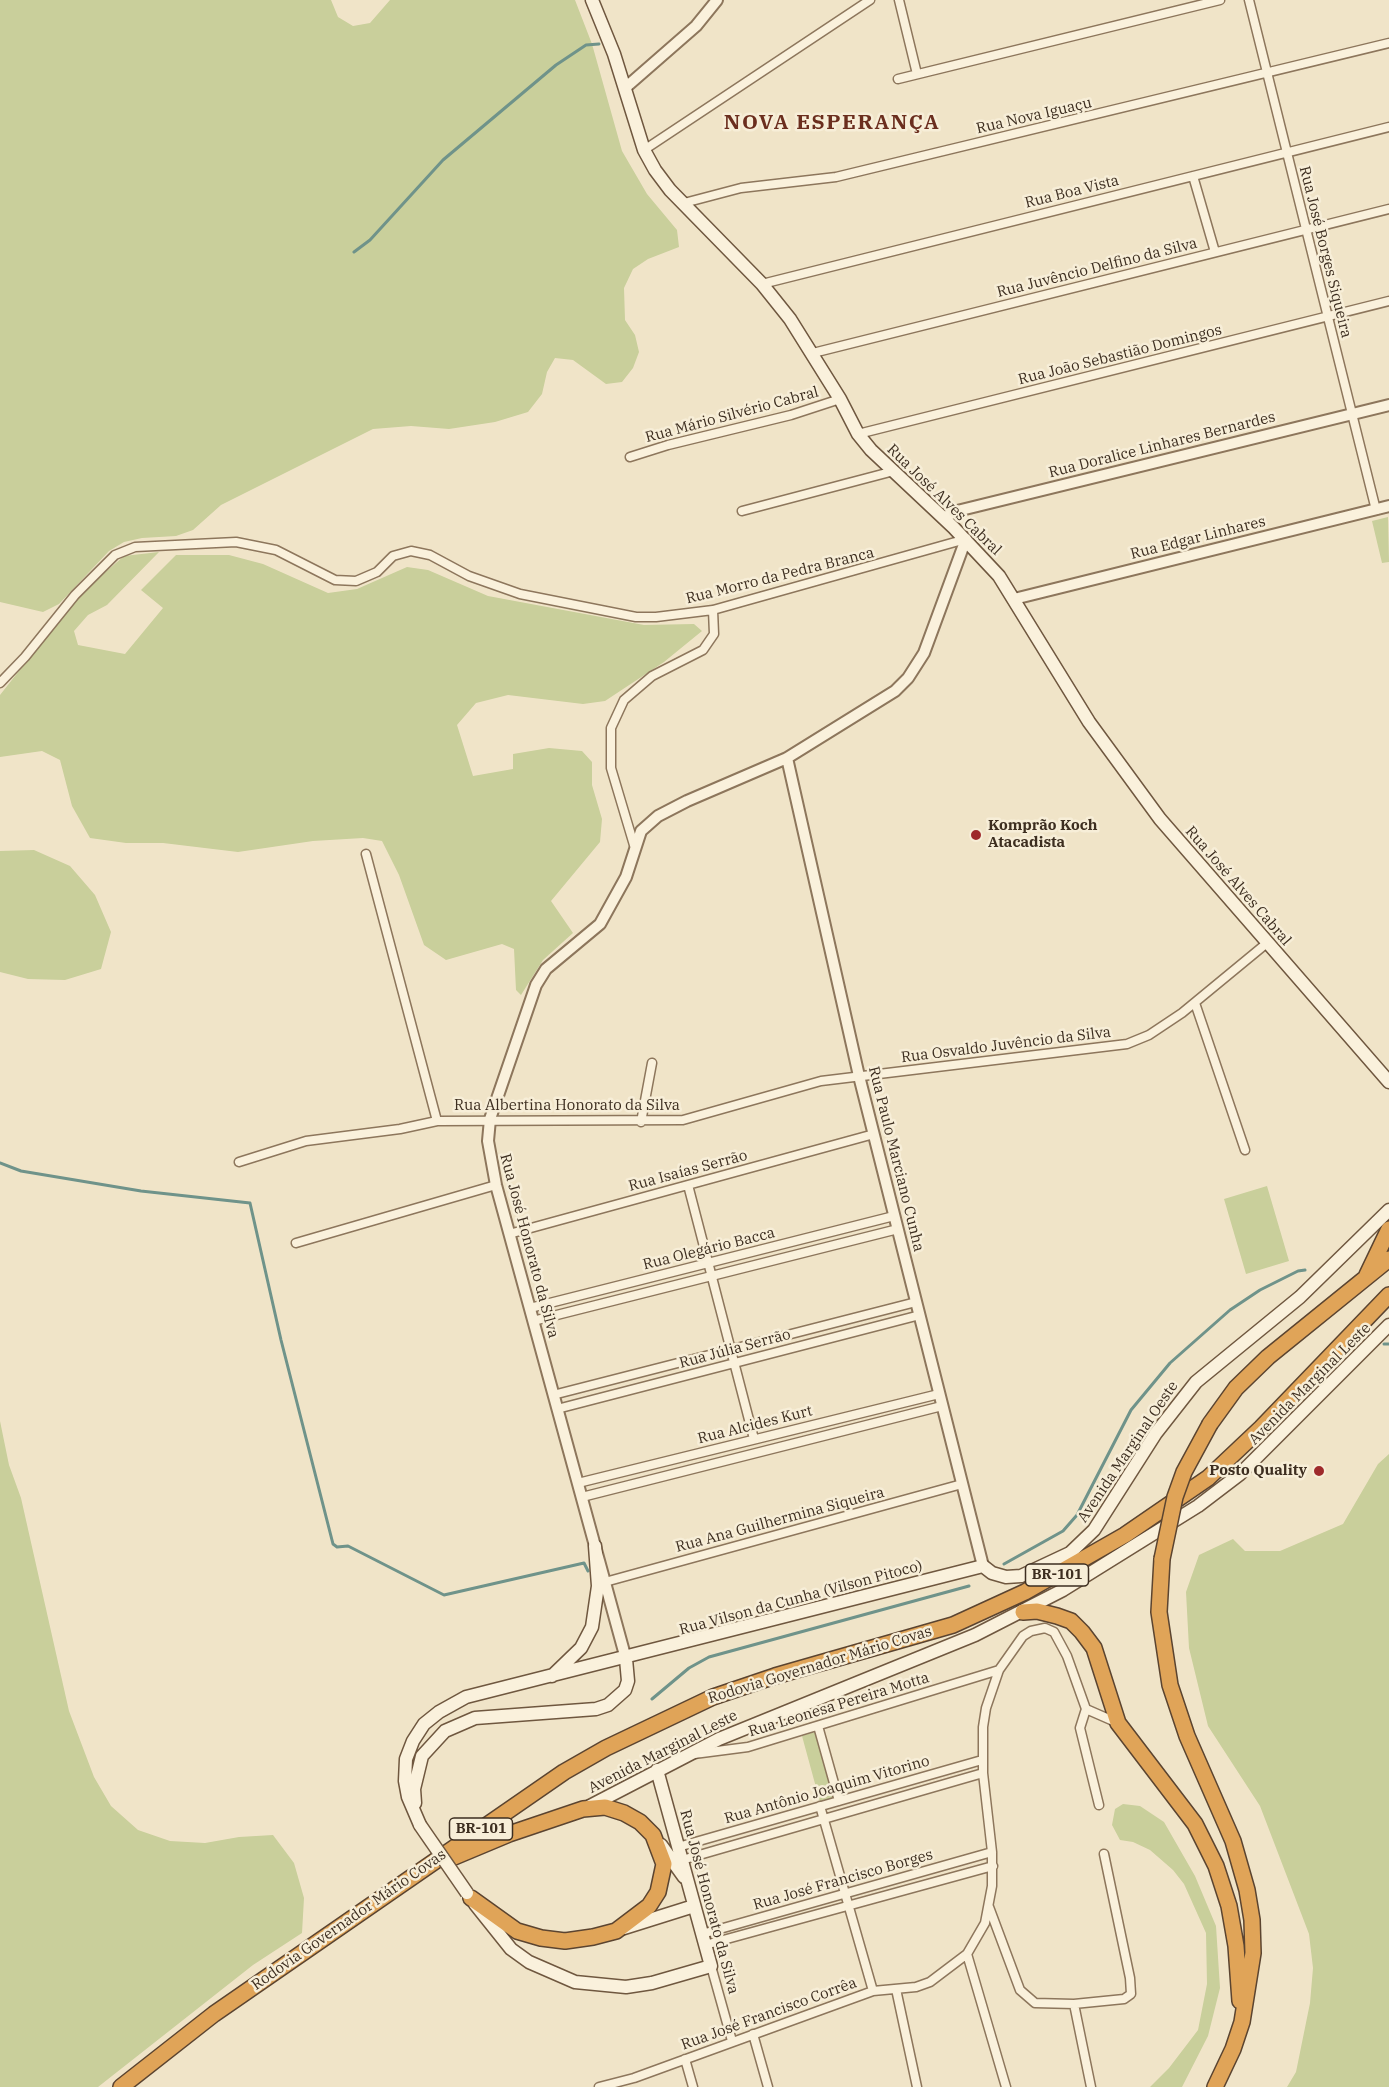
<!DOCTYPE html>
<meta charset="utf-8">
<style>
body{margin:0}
canvas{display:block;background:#f0e4c8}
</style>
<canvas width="1389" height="2087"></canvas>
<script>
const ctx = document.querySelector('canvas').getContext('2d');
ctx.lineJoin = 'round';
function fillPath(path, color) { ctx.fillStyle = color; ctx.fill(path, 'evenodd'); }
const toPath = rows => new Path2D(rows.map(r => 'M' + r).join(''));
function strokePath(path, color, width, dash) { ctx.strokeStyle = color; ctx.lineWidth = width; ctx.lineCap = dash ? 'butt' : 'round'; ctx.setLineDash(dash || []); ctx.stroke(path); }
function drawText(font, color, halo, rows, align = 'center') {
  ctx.font = font + ' "IBM Plex Serif",serif'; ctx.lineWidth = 5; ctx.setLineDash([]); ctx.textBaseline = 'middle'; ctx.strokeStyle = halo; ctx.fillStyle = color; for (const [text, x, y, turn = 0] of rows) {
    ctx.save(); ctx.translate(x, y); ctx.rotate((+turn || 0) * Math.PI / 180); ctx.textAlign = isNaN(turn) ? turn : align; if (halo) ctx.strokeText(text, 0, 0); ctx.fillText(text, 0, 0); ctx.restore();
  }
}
const green = toPath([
 [0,0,331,0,338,17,353,26,370,23,390,0,575,0,592,44,622,151,647,194,677,230,679,247,648,259,633,269,624,288,625,320,635,335,639,352,633,368,622,382,606,384,573,360,555,358,547,372,542,394,528,412,495,422,449,429,411,426,373,429,221,505,193,530,176,536,142,538,124,542,109,551,59,604,43,612,0,602],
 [1388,517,1389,562,1382,563,1372,521],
 [159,552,107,605,88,615,74,631,78,645,125,654,163,608,141,590,176,555,229,555,263,564,328,593,357,589,407,567,428,570,488,596,644,625,694,624,702,631,664,662,605,701,583,704,508,695,476,703,457,725,473,776,513,769,513,754,549,748,582,751,592,762,592,785,602,819,600,842,551,901,573,933,543,960,521,995,516,990,514,949,502,944,446,960,424,945,399,875,382,841,363,838,313,841,238,852,163,843,126,843,90,838,72,806,60,760,42,751,0,757,0,695,79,595,124,556],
 [34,850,70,866,95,895,111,932,101,969,65,980,28,979,0,972,0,851],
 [1267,1186,1289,1261,1246,1274,1224,1199],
 [0,1421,9,1465,21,1498,69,1711,94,1777,111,1806,138,1830,170,1841,205,1843,239,1837,273,1835,294,1863,304,1898,302,1933,253,1965,98,2087,0,2087],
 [1389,1454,1389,2087,1287,2087,1296,2072,1310,2003,1313,1968,1309,1934,1260,1806,1208,1726,1189,1648,1186,1592,1199,1555,1233,1539,1245,1551,1280,1551,1343,1524,1378,1464],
 [815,1732,833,1798,820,1802,802,1736],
 [1123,1804,1140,1806,1164,1822,1195,1876,1216,1926,1220,1988,1208,2036,1182,2087,1150,2087,1169,2068,1198,2030,1207,1984,1206,1933,1184,1884,1173,1870,1150,1850,1133,1842,1120,1840,1112,1825,1115,1809]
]);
const stream = toPath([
 [354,252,370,240,443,160,556,65,586,45,599,44],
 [0,1163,21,1171,141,1191,250,1203,281,1340,333,1544,337,1547,348,1546,444,1595,584,1563,588,1571],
 [1384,1344,1389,1344],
 [1004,1564,1063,1531,1077,1515,1131,1410,1170,1363,1230,1310,1260,1290,1298,1271,1305,1270],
 [652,1699,689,1668,709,1657,969,1586]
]);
const minor = toPath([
 [899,0,917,74],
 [1249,0,1376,510],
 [898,79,1220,0],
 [644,150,870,0],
 [1193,176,1215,252],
 [684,203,741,188,836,177,1389,43],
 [762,284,1389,127],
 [813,353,1389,209],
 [858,434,1389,301],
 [630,457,668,445,791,415,840,399],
 [742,511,894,471],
 [0,683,25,657,75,595,115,555,135,547,236,542,276,550,335,580,356,581,377,572,393,556,411,551,430,555,469,576,520,594,636,617,656,617,713,610,966,539],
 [634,845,611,768,611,728,624,700,652,676,703,650,714,634,713,610],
 [366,854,437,1121],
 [1195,1003,1245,1150],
 [641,1122,652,1063],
 [239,1162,306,1141,400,1129,437,1121,683,1120,821,1081,1127,1044,1149,1035,1182,1013,1267,943],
 [688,1185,754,1439],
 [509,1234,874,1134],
 [296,1243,496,1185],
 [530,1308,894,1216],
 [533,1321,898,1229],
 [553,1395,916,1302],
 [557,1409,920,1315],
 [578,1483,939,1394],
 [582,1497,942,1406],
 [605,1582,962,1484],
 [1086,1709,1118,1723],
 [818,1726,839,1801],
 [694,1754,748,1747,999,1670],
 [820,1806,873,1991],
 [678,1847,982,1760],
 [682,1860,983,1773],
 [989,1907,1020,1990,1035,2003,1074,2004,1124,1999,1131,1994,1130,1978,1104,1854],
 [702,1934,992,1852],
 [705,1945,993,1866],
 [967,1954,1006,2087],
 [711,1966,732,2041],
 [896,1989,917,2087],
 [1074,2004,1091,2087],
 [753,2034,768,2087],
 [685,2059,693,2087],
 [599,2087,634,2078,873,1991,916,1987,930,1982,967,1954,985,1923,992,1886,992,1852,983,1773,983,1727,986,1708,999,1670,1023,1636,1031,1631,1045,1628,1054,1632,1067,1656,1086,1709,1080,1728,1099,1805]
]);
const tertiary = toPath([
 [625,88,696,26,717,0],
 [943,518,957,511,1389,405],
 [1014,599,1389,506],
 [787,758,859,1076,983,1566],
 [626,1659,496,1185,488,1141,490,1119,536,985,546,969,600,924,626,877,641,831,658,816,687,801,787,758,895,691,908,678,924,653,966,539]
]);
const secondary = toPath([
 [592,0,614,54,644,150,655,170,670,190,762,284,790,319,840,399,858,434,871,450,954,528,999,576,1089,722,1160,819,1389,1082],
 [552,1676,581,1648,592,1627,598,1586,595,1546],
 [415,1803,414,1789,422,1756,445,1731,475,1718,596,1709,608,1705,625,1690,628,1681,626,1659],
 [590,1806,719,1739,975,1635,1063,1590,1198,1506,1240,1474,1389,1325],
 [420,1825,408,1797,405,1781,406,1759,413,1741,424,1724,439,1712,466,1697,983,1566,992,1573,1006,1577,1021,1576,1070,1553,1094,1530,1156,1433,1196,1382,1300,1297,1389,1210],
 [661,1845,684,1877],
 [475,1904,511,1949,529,1962,575,1982,626,1987,652,1983,711,1966,657,1770],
 [624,1928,694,1906]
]);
const motorway = toPath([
 [1367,1275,1389,1229],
 [1210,1424,1236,1388,1268,1357,1389,1259],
 [1162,1559,1159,1612,1170,1685,1187,1736,1233,1841,1247,1890,1252,1920,1253,1953,1242,2022,1233,2049,1215,2087],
 [1023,1612,1037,1611,1057,1616,1071,1621,1082,1632,1094,1648,1118,1723,1195,1824,1216,1866,1229,1906,1236,1946,1240,2001],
 [454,1857,509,1834,583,1809,605,1807,624,1813,640,1822,653,1835,664,1864,658,1892,649,1906,616,1931,593,1937,565,1941,541,1938,517,1931,471,1898],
 [121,2087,214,2014,564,1772,606,1748,713,1697,775,1676,953,1625,1025,1592,1125,1535,1208,1478,1261,1428,1389,1295]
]);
const secondaryBridge = toPath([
 [420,1825,467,1893]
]);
const motorwayBridge = toPath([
 [1162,1559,1175,1497,1184,1472,1210,1424]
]);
const markers = [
 [976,835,6,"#9e2a2b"],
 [1319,1471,6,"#9e2a2b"]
];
const shields = [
 [1057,1575,63],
 [481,1829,63]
];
const shieldNames = [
 ["BR-101",1057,1575],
 ["BR-101",481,1829]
];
const streetNames = [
 ["Rua Nova Iguaçu",1034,116,-13],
 ["Rua Boa Vista",1072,192,-14],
 ["Rua José Borges Siqueira",1325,252,76],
 ["Rua Juvêncio Delfino da Silva",1097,268,-14],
 ["Rua João Sebastião Domingos",1120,355,-14],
 ["Rua Mário Silvério Cabral",732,415,-15],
 ["Rua Doralice Linhares Bernardes",1162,445,-14],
 ["Rua José Alves Cabral",944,500,44],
 ["Rua Edgar Linhares",1198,538,-14],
 ["Rua Morro da Pedra Branca",780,576,-14],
 ["Rua José Alves Cabral",1238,886,49],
 ["Rua Osvaldo Juvêncio da Silva",1006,1045,-7],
 ["Rua Albertina Honorato da Silva",567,1106],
 ["Rua Paulo Marciano Cunha",896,1159,76],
 ["Rua Isaías Serrão",688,1171,-15],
 ["Rua José Honorato da Silva",529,1246,75],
 ["Rua Olegário Bacca",709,1249,-14],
 ["Rua Júlia Serrão",735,1349,-15],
 ["Avenida Marginal Leste",1310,1384,-45],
 ["Rua Alcides Kurt",755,1425,-14],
 ["Avenida Marginal Oeste",1128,1452,-56],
 ["Rua Ana Guilhermina Siqueira",780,1520,-15],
 ["Rua Vilson da Cunha (Vilson Pitoco)",801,1598,-15],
 ["Rodovia Governador Mário Covas",820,1665,-17],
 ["Rua Leonesa Pereira Motta",839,1705,-17],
 ["Avenida Marginal Leste",663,1752,-27],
 ["Rua Antônio Joaquim Vitorino",827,1790,-16],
 ["Rua José Francisco Borges",843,1880,-16],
 ["Rua José Honorato da Silva",709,1902,75],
 ["Rodovia Governador Mário Covas",349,1920,-35],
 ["Rua José Francisco Corrêa",769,2014,-20]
];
const poiNames = [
 ["Komprão Koch",988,826],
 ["Atacadista",988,843],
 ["Posto Quality",1307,1471,"right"]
];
const districtNames = [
 ["NOVA ESPERANÇA",832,123]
];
fillPath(green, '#c9cf9b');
strokePath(stream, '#6f938a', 3);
strokePath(minor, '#8d765c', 11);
strokePath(tertiary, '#8d765c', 14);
strokePath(secondary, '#6f573f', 15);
strokePath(motorway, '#5b4430', 18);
strokePath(minor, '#faf1dc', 8);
strokePath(tertiary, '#faf1dc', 10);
strokePath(secondary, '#faf1dc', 12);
strokePath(motorway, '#e0a458', 15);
strokePath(secondaryBridge, '#6f573f', 15, []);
strokePath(motorwayBridge, '#5b4430', 18, []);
strokePath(secondaryBridge, '#faf1dc', 12);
strokePath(motorwayBridge, '#e0a458', 15);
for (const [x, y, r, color] of markers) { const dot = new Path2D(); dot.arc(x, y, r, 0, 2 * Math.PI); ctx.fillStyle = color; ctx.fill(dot); strokePath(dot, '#f7eed8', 2); }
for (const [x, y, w] of shields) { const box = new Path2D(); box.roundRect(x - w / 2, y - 11, w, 22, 4.5); ctx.fillStyle = '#f7eed8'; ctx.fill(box); strokePath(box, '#3d2e20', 1.5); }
drawText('bold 14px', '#3d2e20', null, shieldNames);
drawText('15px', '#3d2e20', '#f7eed8', streetNames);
drawText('bold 15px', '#3d2e20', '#f7eed8', poiNames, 'left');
ctx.letterSpacing = '1.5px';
drawText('bold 21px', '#6b2e1e', '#f7eed8', districtNames);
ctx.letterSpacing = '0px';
</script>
